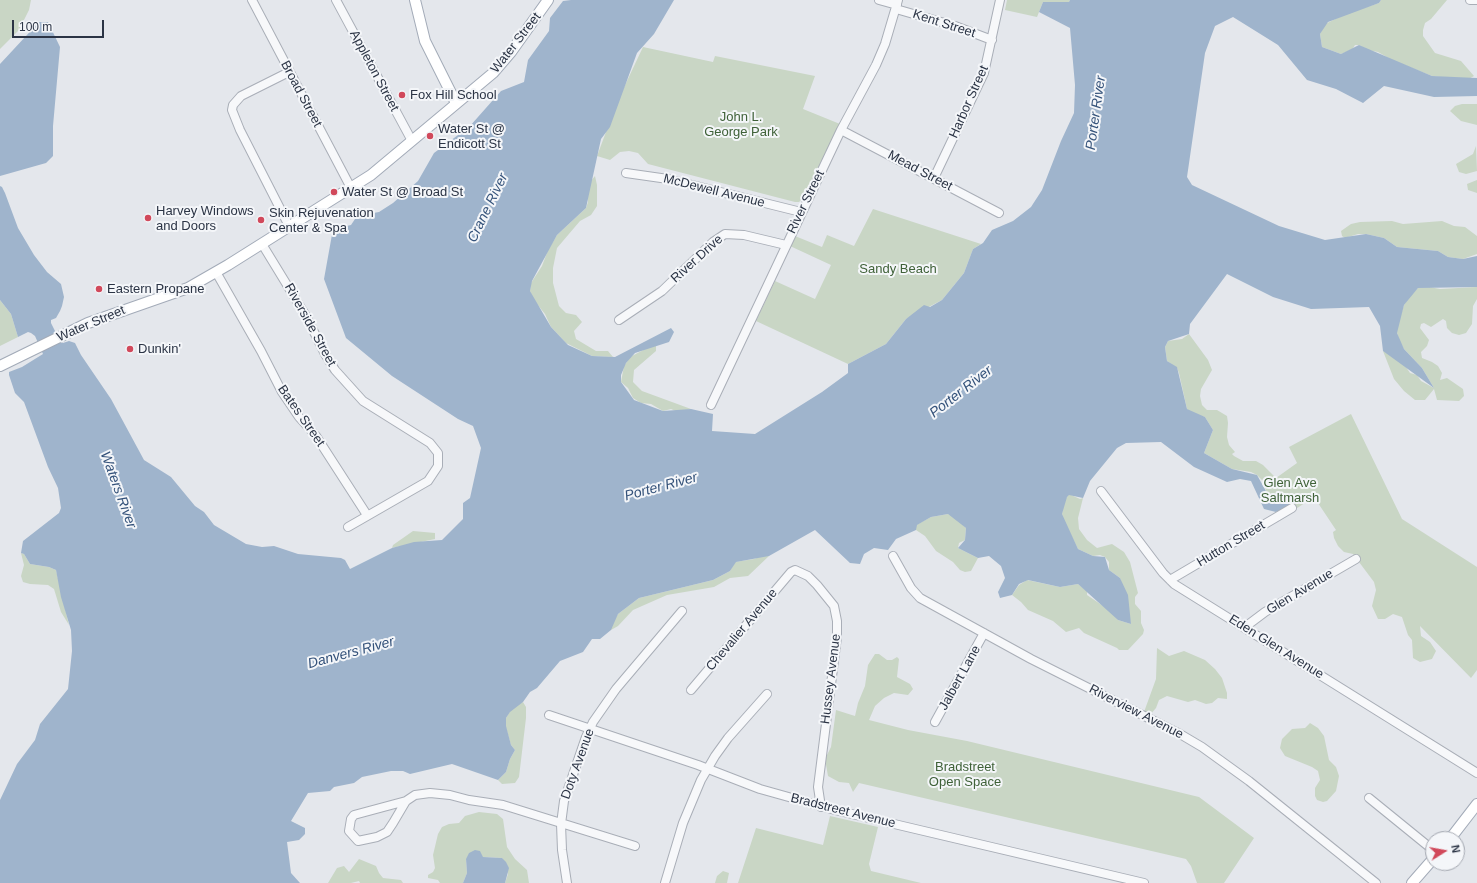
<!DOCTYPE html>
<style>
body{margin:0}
#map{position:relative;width:1477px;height:883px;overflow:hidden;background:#e4e7ec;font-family:Arial,sans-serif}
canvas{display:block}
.north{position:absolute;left:1425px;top:831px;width:40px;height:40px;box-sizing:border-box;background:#f4f6f9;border:1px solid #a4a8b1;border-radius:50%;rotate:79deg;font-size:11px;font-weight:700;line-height:16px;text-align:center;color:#2b3445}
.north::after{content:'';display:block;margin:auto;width:14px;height:18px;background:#d1495b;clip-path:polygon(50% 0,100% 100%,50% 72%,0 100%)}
.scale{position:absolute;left:12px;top:20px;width:92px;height:18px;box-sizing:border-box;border:2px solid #2b3445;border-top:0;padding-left:5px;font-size:12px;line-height:14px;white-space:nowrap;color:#2b3445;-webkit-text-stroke:3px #f4f6f9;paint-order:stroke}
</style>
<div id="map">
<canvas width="1477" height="883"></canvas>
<div class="north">N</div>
<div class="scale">100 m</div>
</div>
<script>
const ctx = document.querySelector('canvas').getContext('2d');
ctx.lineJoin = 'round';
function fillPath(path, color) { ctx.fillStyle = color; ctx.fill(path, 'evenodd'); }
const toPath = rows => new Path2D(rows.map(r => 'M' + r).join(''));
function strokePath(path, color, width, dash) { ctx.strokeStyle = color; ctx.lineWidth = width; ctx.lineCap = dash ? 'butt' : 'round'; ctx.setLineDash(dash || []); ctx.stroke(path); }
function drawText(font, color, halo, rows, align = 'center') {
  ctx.font = font + ' Arial,sans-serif'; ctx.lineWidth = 4; ctx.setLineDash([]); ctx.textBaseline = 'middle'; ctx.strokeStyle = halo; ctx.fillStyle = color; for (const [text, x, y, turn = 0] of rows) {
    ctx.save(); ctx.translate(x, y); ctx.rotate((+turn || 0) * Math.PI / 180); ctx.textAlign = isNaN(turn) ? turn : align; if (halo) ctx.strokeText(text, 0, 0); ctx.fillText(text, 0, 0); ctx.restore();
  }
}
const green = toPath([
 [0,0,31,0,29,10,19,30,0,49],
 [1007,0,1070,0,1069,2,1043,2,1037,17,1005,10],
 [1381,0,1447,0,1431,19,1425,23,1423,30,1423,36,1435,53,1461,61,1474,76,1467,80,1432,76,1392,60,1378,52,1368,50,1359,45,1355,45,1352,50,1341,54,1322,47,1320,34,1325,24,1352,11,1367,7,1379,3],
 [643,47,713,62,715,56,815,76,803,109,840,124,802,199,799,202,795,202,648,164,638,153,629,151,620,152,610,160,597,156,618,100],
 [1462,104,1477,104,1477,125,1461,121,1450,111,1455,106],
 [1476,146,1477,171,1466,174,1459,172,1456,164,1473,154],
 [595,176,597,185,597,206,591,215,580,221,557,248,553,268,553,283,559,306,566,313,576,315,582,322,574,331,576,339,596,351,608,351,613,357,592,356,566,343,551,327,545,314,533,299,530,291,531,283,542,266,548,250,557,235,586,208,588,202,587,191,591,181],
 [1477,180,1477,193,1468,190,1467,184],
 [873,209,981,244,973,249,964,273,942,300,906,319,886,344,848,364,756,321,775,281,815,299,831,265,790,246,795,236,822,247,827,235,854,246],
 [1392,221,1403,224,1442,221,1454,226,1465,227,1477,236,1477,254,1463,259,1448,257,1438,251,1397,247,1384,238,1366,234,1358,234,1345,238,1342,236,1341,231,1351,224,1360,222],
 [1429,287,1440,289,1477,287,1477,299,1473,306,1472,324,1466,333,1459,335,1452,333,1447,328,1446,321,1443,319,1431,327,1424,323,1421,324,1420,328,1429,340,1427,346,1421,352,1422,358,1432,362,1438,366,1442,373,1440,380,1447,378,1463,389,1464,396,1459,401,1437,400,1434,389,1425,400,1415,400,1404,391,1394,379,1383,351,1392,355,1404,364,1410,373,1417,375,1421,381,1434,388,1422,368,1404,349,1399,340,1396,329,1404,305,1410,295,1418,288],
 [0,300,11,314,18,337,0,346],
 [1189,334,1208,360,1212,370,1201,389,1200,396,1202,405,1207,410,1217,410,1227,416,1228,423,1227,437,1229,445,1235,452,1232,454,1234,456,1243,461,1256,461,1263,465,1276,478,1297,463,1289,447,1351,414,1402,519,1477,567,1477,670,1471,678,1420,626,1421,636,1430,642,1436,651,1432,659,1420,662,1413,658,1412,640,1408,635,1402,617,1393,614,1385,619,1378,619,1372,606,1376,590,1374,582,1353,554,1344,552,1338,546,1334,538,1333,532,1336,530,1314,497,1282,518,1271,495,1267,493,1262,480,1257,475,1251,472,1232,469,1204,453,1213,430,1205,417,1191,413,1187,409,1179,373,1177,368,1167,361,1165,347,1168,341,1182,339],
 [653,345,656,346,656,351,634,370,633,382,642,391,691,409,678,412,671,409,663,411,651,404,641,403,633,398,628,388,621,382,624,366,630,357],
 [1069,494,1080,499,1083,498,1078,518,1079,529,1087,540,1097,548,1112,544,1124,552,1130,562,1138,593,1135,597,1135,604,1141,611,1141,623,1144,630,1143,634,1128,650,1119,650,1117,648,1084,633,1079,628,1066,632,1053,621,1028,610,1021,602,1012,595,1019,585,1027,580,1060,587,1078,584,1087,591,1087,595,1112,612,1118,620,1131,624,1120,578,1109,570,1109,562,1105,557,1100,555,1093,556,1078,549,1063,520,1062,514,1064,501],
 [948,514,954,515,966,528,965,540,959,543,958,548,978,558,971,571,965,572,960,570,953,562,936,551,925,536,916,530,916,525,931,517],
 [413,531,435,533,435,539,392,548,393,545],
 [21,553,24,554,30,564,49,567,56,570,69,625,61,612,54,589,48,585,30,584,23,582,21,576,24,565],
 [764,555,769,556,748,576,730,578,714,587,667,595,633,610,618,626,611,630,610,626,618,614,639,598,713,580,730,571,735,562,754,559],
 [1157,648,1169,656,1184,651,1205,660,1215,669,1222,678,1227,693,1227,699,1218,698,1212,703,1206,704,1195,700,1188,702,1167,696,1159,700,1156,708,1149,716,1144,712,1156,679],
 [875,654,879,654,887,660,892,660,897,657,899,659,897,677,910,684,913,689,908,695,894,693,884,698,875,706,869,720,908,730,967,741,1199,797,1254,838,1224,883,1197,883,1191,866,1186,859,859,783,853,792,849,783,839,782,828,776,825,759,831,747,836,710,855,716,858,703,865,686,868,665],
 [523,702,526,707,526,718,519,777,515,783,502,784,498,780,506,772,510,759,515,750,511,745,506,728,506,718,512,708],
 [1310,723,1318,728,1324,736,1329,760,1336,767,1339,776,1336,791,1327,801,1323,802,1317,800,1315,796,1315,788,1320,780,1318,771,1312,767,1285,756,1280,748,1282,739,1292,729,1305,728],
 [479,812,497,814,503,819,507,847,515,859,527,870,529,883,505,883,508,874,502,858,483,857,466,859,467,873,463,883,440,883,438,880,428,878,428,875,433,872,435,868,433,855,438,834,442,827,449,824,459,823,465,816],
 [830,816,878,827,869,864,871,871,921,883,738,883,756,828,823,845],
 [359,859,376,866,379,873,383,878,401,880,403,883,360,883,359,881,351,883,328,883,337,868,344,866,349,872],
 [723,871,729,873,727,883,715,883,717,876]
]);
const water = toPath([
 [571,0,674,0,654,34,637,53,610,127,601,139,586,208,557,235,532,281,530,291,551,327,568,345,592,356,615,357,671,328,674,332,669,342,635,353,626,363,621,375,621,382,634,400,663,411,691,409,713,414,712,431,755,434,822,392,848,373,848,364,886,344,906,319,924,305,930,307,942,300,964,273,973,249,983,243,992,230,1013,221,1031,207,1042,190,1061,141,1074,113,1075,85,1070,28,1039,12,1043,2,1069,2,1070,0,1381,0,1379,3,1328,22,1320,34,1322,47,1341,54,1359,45,1432,76,1477,78,1477,96,1434,97,1384,86,1363,103,1336,89,1307,80,1278,45,1233,17,1215,26,1205,53,1187,177,1192,185,1279,226,1325,240,1366,234,1384,238,1397,247,1438,251,1448,257,1463,259,1477,256,1477,287,1418,288,1404,305,1397,333,1404,349,1422,368,1434,388,1383,351,1380,326,1369,307,1311,309,1273,297,1227,274,1190,324,1189,334,1168,341,1165,347,1167,361,1177,367,1187,409,1205,417,1213,430,1204,453,1232,469,1257,475,1267,493,1291,504,1276,512,1264,509,1251,481,1240,479,1227,482,1194,467,1161,442,1126,443,1117,448,1090,481,1083,498,1069,495,1067,497,1062,514,1078,549,1093,556,1105,557,1109,570,1120,578,1128,595,1131,624,1118,620,1078,584,1060,587,1028,580,1019,584,1012,595,1000,598,998,592,1005,578,1001,566,989,556,978,558,958,548,965,540,966,528,948,514,931,517,917,525,916,530,896,539,888,550,874,548,864,554,860,564,850,563,815,530,769,556,736,562,730,571,713,580,639,598,618,614,611,630,600,639,592,639,583,652,560,661,537,688,530,692,523,702,510,712,506,718,506,726,511,745,515,750,510,759,506,772,498,780,452,764,410,774,403,771,391,771,362,777,354,783,334,787,330,791,308,793,291,821,305,828,305,834,299,840,287,842,291,873,300,883,0,883,0,800,17,764,35,740,40,724,68,689,72,651,71,630,61,597,56,570,49,567,30,564,24,554,21,553,23,541,59,513,61,508,58,488,48,467,24,402,15,393,9,375,9,372,22,367,43,354,35,336,31,333,28,332,18,337,11,314,0,300,0,186,2,187,5,193,18,228,34,255,47,272,61,284,64,297,62,306,60,311,56,318,51,320,51,323,60,341,63,343,69,341,75,343,81,355,111,399,144,460,171,477,195,506,204,512,214,525,246,544,262,547,274,546,298,554,341,558,345,560,350,569,392,548,414,542,442,540,463,519,463,503,470,498,481,448,473,426,458,419,392,376,346,338,324,279,333,229,351,225,357,216,379,212,393,203,418,181,434,153,470,126,501,91,524,82,528,60,549,31,550,18,563,1],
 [39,22,48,22,60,47,53,126,53,156,46,163,0,176,0,64],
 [475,850,480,851,483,857,502,858,506,862,509,868,505,883,463,883,467,873,466,859,469,853]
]);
const minor = toPath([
 [252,0,351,188],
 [336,0,412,141],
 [879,0,897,5],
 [1470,0,1477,0],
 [896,9,955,26,992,40],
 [289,72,241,96,233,105,232,110,240,130,289,226],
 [841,130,999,213],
 [626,173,668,179,801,212],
 [934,178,984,73,1000,0],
 [262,244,306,316,325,354,335,370,363,401,430,443,438,453,438,466,428,481,348,527],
 [216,272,261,351,282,392,299,417,316,436,367,515],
 [619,320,662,291,713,242,725,234,744,235,786,245],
 [711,405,841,130,876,65,885,44,898,0],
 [1101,491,1163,573,1174,584,1477,773],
 [893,556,911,588,920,598,1031,659,1180,734,1202,747,1249,781,1376,883],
 [1170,580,1292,508],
 [1245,627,1265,612,1356,559],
 [691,690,791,572,795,570,808,576,817,585,834,606,837,621,837,637,818,787,821,807],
 [549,715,698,765,760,789,835,810,1144,883],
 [935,722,984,633],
 [1369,798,1433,850],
 [406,801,354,815,351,819,349,831,358,841,377,837,387,832,393,823,406,801,415,795,430,793,450,795,469,800,503,805,635,846],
 [567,883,562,850,561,824,564,801,586,737,593,722,616,689,682,611],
 [665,883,683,823,701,780,715,756,728,738,767,694]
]);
const major = toPath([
 [415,0,425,41,456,103],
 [0,366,88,323,188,288,228,265,371,175,493,73,511,52,548,0],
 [1450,839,1477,804],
 [1412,883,1433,859]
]);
const markers = [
 [402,95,4,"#d1495b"],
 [430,136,4,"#d1495b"],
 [334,192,4,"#d1495b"],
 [148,218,4,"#d1495b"],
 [261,220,4,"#d1495b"],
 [99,289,4,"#d1495b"],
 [130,349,4,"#d1495b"]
];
const streetNames = [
 ["Kent Street",944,24,18],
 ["Water Street",516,43,-52],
 ["Appleton Street",374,71,62],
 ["Broad Street",301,94,62],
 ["Harbor Street",969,102,-66],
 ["Mead Street",920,171,28],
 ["McDewell Avenue",714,191,14],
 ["River Street",806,202,-64],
 ["River Drive",697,259,-42],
 ["Water Street",91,324,-23],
 ["Riverside Street",310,325,61],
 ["Bates Street",301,416,55],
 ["Hutton Street",1231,544,-31],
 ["Glen Avenue",1300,592,-31],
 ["Chevalier Avenue",742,630,-50],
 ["Eden Glen Avenue",1276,647,32],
 ["Jalbert Lane",960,678,-61],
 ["Hussey Avenue",831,679,-83],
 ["Riverview Avenue",1136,712,27],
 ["Doty Avenue",578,764,-70],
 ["Bradstreet Avenue",843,811,14]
];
const poiNames = [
 ["Fox Hill School",410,95],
 ["Water St @",438,129],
 ["Endicott St",438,144],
 ["Water St @ Broad St",342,192],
 ["Harvey Windows",156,211],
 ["and Doors",156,226],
 ["Skin Rejuvenation",269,213],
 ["Center & Spa",269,228],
 ["Eastern Propane",107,289],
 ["Dunkin'",138,349]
];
const parkNames = [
 ["John L.",741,117],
 ["George Park",741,132],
 ["Sandy Beach",898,269],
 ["Glen Ave",1290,483],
 ["Saltmarsh",1290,498],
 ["Bradstreet",965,767],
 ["Open Space",965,782]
];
const waterNames = [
 ["Porter River",1096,113,-82],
 ["Crane River",488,208,-64],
 ["Porter River",961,392,-38],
 ["Porter River",661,487,-15],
 ["Waters River",118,490,70],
 ["Danvers River",351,653,-15]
];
fillPath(green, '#c9d6c5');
fillPath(water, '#9fb4cc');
strokePath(minor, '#a9aeb7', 10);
strokePath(major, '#a3abb8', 12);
strokePath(minor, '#f7f8fa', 8);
strokePath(major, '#fff', 10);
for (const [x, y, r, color] of markers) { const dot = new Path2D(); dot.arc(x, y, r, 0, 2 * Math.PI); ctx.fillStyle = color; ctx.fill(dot); strokePath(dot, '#f4f6f9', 1.5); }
drawText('13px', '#2b3445', '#f4f6f9', streetNames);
drawText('13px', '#2b3445', '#f4f6f9', poiNames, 'left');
drawText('13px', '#3f6138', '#f4f6f9', parkNames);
drawText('italic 14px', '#34527a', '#f4f6f9', waterNames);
</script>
